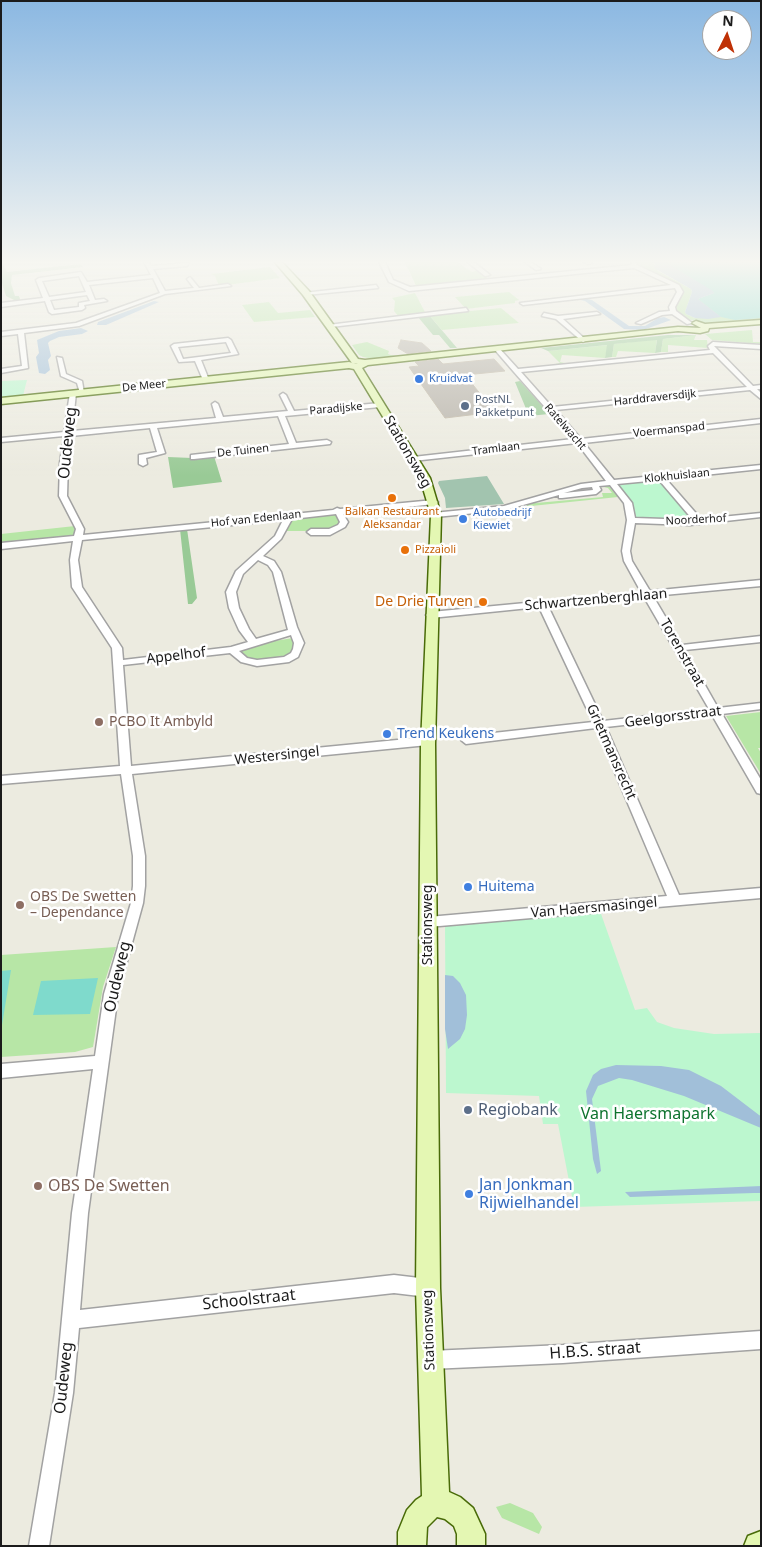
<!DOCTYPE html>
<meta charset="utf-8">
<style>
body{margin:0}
#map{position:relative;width:762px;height:1547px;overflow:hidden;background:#ecebe0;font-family:"Noto Sans",sans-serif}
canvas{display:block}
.frame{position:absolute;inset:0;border:2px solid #1b1b1b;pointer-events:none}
.north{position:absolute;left:702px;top:10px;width:50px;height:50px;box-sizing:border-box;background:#fff;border:1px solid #a4a4a4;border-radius:50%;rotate:4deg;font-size:14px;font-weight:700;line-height:20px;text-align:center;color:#1b1b1b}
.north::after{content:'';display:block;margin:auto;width:18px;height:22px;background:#bf3106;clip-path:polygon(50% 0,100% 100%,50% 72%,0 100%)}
</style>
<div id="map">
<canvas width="762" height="1547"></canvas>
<div class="frame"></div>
<div class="north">N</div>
</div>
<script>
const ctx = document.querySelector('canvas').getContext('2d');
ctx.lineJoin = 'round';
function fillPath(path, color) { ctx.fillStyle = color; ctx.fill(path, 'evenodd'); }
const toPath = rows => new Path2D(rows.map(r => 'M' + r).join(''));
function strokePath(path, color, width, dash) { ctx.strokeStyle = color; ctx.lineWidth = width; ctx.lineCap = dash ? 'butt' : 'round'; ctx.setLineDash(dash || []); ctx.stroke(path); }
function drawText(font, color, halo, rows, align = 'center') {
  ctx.font = font + ' "Noto Sans",sans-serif'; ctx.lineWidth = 5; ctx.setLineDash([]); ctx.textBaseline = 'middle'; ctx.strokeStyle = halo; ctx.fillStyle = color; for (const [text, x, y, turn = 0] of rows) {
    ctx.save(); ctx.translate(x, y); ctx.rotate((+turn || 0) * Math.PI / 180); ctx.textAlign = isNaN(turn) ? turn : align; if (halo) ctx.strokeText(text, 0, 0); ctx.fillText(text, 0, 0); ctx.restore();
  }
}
const grass = toPath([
 [404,260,454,260,472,272,477,270,490,280,417,288],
 [634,260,651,260,658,271,691,289,692,292,685,312,686,314,695,318,698,299,714,293,662,260,761,317,761,321,711,324,686,319,674,311,682,290,679,285,638,266,634,262],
 [270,267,280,278,219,286,215,276,211,274],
 [509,292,519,300,515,301,515,303,466,309,455,297],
 [415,293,426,314,399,317,394,311,395,301,392,298],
 [269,302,278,313,310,310,315,317,254,322,242,305],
 [501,308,519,323,442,330,429,315],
 [752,330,753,342,761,342,761,344,712,340,705,334],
 [696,335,694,340,707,340,708,348,668,345,668,352,661,352,663,339],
 [657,339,655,353,618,351,616,357,612,357,614,344],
 [367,342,389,351,388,354,391,355,402,357,378,360,363,357,359,355,352,345],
 [608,345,605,358,562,355,560,362,565,363,562,365,557,366,555,364,560,363,548,351],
 [608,485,618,497,512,508,535,501,536,503,603,497,602,493,612,493,608,488,599,486],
 [336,512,339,518,338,526,325,531,286,531,291,517],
 [75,526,76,537,1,544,1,534],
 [293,638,296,642,291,654,283,659,258,661,248,659,241,654,237,647],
 [761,712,761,748,758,748,761,753,761,774,726,716],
 [116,947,103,987,93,1047,75,1052,1,1057,1,955],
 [510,1503,533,1513,542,1527,539,1534,502,1518,496,1507]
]);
const forest = toPath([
 [1,264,3,264,7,272,80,264,83,267,12,275,11,283,15,296,19,296,21,302,18,302,6,296,1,280],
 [429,315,457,348,450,348,439,335,433,335,418,317],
 [668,335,696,335,663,339,661,352,655,353,657,340,614,344,612,357,605,358,607,345,548,351,541,348],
 [520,381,537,400,549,414,529,416,515,382],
 [214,456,222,482,173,488,168,457,192,458],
 [180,529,187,529,197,598,192,604,188,604]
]);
const cemetery = toPath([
 [487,476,504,504,446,508,445,498,438,483,439,481]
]);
const park = toPath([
 [27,380,23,396,1,398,1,381],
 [654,480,661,482,691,516,691,520,636,517,632,502,619,485],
 [600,911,635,1010,647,1008,657,1022,674,1028,714,1034,761,1033,761,1201,574,1207,558,1124,543,1124,539,1096,446,1093,445,924]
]);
const pitch = toPath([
 [662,260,761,260,761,318,735,320,721,317,698,299,714,293],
 [11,970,2,1025,1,1025,1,971],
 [98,978,90,1014,33,1015,41,981]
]);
const water = toPath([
 [651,260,662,260,713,291,714,293,698,299,721,317,708,319,695,318,686,314,685,312,692,292,691,289,654,268,655,264],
 [583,298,592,300,629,326,645,326,658,318,664,317,671,320,643,330,624,329,585,301,576,299],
 [154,301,159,302,106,325,97,325,98,322],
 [81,328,88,331,82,334,59,337,50,341,48,343,51,356,48,360,50,370,45,374,39,373,36,357,39,353,37,340,59,331],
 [445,975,453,976,460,983,466,995,467,1015,465,1029,460,1039,448,1049,445,1029],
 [616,1065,661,1066,689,1070,721,1086,759,1115,761,1116,761,1128,684,1096,632,1080,619,1078,598,1086,592,1099,601,1171,597,1174,593,1159,586,1091,593,1075,601,1069],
 [761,1186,761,1193,754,1193,630,1197,625,1192]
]);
const building = toPath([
 [401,340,422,343,431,351,408,354,398,348,401,340],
 [438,359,443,364,494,359,505,371,465,375,495,412,445,418,409,367,419,366,415,362,438,359]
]);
const street = toPath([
 [143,260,147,260,151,266,189,263,187,266,153,269,165,291,194,288,187,279,190,277,199,288,228,284,231,286,165,294,79,326,24,333,28,368,1,373,1,369,22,366,18,334,1,336,1,332,76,323,160,293,153,278,89,285,95,300,104,299,107,301,84,305,85,308,82,310,52,314,49,312,45,301,1,307,1,303,43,298,36,280,39,278,81,272,87,282,151,275,143,260],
 [79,276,86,292,49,297,42,281,79,276],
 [87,295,90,301,79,303,79,307,54,310,50,300,87,295],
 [381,260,387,260,385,262,393,280,410,287,632,265,631,260,635,260,637,265,679,285,683,292,675,307,676,311,692,323,687,324,672,314,662,315,641,324,636,323,659,312,670,311,669,307,677,292,675,288,523,305,520,303,671,285,634,268,409,291,389,282,379,262,381,260],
 [465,260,471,260,490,275,485,276,465,260],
 [522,260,528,260,541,269,536,270,522,260],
 [581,260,587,260,592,263,587,264,581,260],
 [376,285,378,288,306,295,303,293,376,285],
 [466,308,468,311,331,327,328,325,466,308],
 [544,313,558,316,597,312,600,314,563,319,585,339,585,341,583,342,556,319,542,316,544,313],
 [228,338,231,340,238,354,201,360,209,380,206,382,203,380,195,361,179,362,171,346,174,344,228,338],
 [226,342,231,353,183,359,178,347,226,342],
 [713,342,761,345,761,349,714,346,753,386,761,385,761,389,757,389,761,393,761,399,750,390,556,410,581,439,761,419,761,423,584,443,614,480,761,465,761,469,666,479,701,519,761,513,761,517,690,525,635,523,630,551,632,561,650,591,761,580,761,586,653,596,682,645,761,636,761,642,685,650,718,708,761,703,761,709,722,714,761,780,761,794,757,793,712,715,606,727,679,895,761,888,761,898,428,927,423,926,421,922,423,918,428,917,667,896,596,728,466,744,461,740,466,736,593,722,539,607,431,618,426,615,431,612,641,592,624,561,622,551,627,520,624,503,610,485,599,486,601,490,596,494,562,498,559,498,559,495,505,510,436,517,432,515,433,513,504,506,581,484,606,481,577,443,413,461,409,459,413,457,573,439,514,372,495,350,495,348,499,348,518,369,710,350,708,346,713,342],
 [713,353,747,387,552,407,521,372,713,353],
 [659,480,693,520,635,518,632,503,617,484,659,480],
 [592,487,593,490,564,493,582,488,592,487],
 [644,597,709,709,603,721,548,606,644,597],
 [57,357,62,358,66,374,82,381,84,393,80,393,77,383,61,376,57,357],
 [73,391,76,393,72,431,216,418,212,404,215,402,218,404,223,417,288,411,280,395,283,393,286,395,294,411,380,403,383,405,380,407,285,416,296,443,327,440,331,442,330,444,194,459,191,459,191,455,289,444,278,416,157,428,165,453,146,458,147,464,143,466,139,464,139,455,157,452,150,428,71,436,68,463,67,496,84,529,83,535,286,515,290,513,293,514,333,510,337,508,340,509,434,500,438,502,434,504,343,514,348,522,345,527,330,535,311,535,307,532,311,529,329,529,338,525,340,522,336,514,292,519,281,539,263,556,274,561,281,572,297,627,304,643,298,657,289,662,257,666,241,662,230,653,123,665,131,766,428,737,433,741,428,745,132,774,145,856,145,886,143,903,118,994,88,1213,80,1310,394,1275,428,1279,434,1282,437,1288,434,1294,428,1297,394,1293,79,1328,73,1393,49,1546,29,1546,55,1393,72,1213,93,1069,1,1078,1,1064,95,1056,104,994,131,903,133,886,133,856,121,774,1,784,1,776,120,766,112,648,72,587,70,560,73,541,1,549,1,543,74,536,76,529,59,496,60,463,64,436,1,442,1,438,64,432,70,393,73,391],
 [283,520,275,536,236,571,226,592,229,608,239,630,248,642,231,647,123,660,122,648,82,587,78,560,82,540,283,520],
 [258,560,268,565,273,572,288,630,256,639,249,629,239,608,236,592,243,574,258,560],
 [291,635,294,643,293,649,291,653,284,657,257,660,247,658,239,651,291,635],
 [761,1331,761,1349,563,1363,430,1369,424,1366,421,1360,424,1354,430,1351,563,1345,761,1331]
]);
const secondary = toPath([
 [273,260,280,260,309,291,358,359,365,360,678,327,701,328,692,323,696,321,705,324,761,320,761,324,709,328,708,331,700,333,678,331,368,365,362,368,430,478,441,515,435,744,440,1288,449,1492,460,1497,473,1508,485,1534,485,1546,457,1546,457,1534,454,1526,445,1519,437,1517,427,1527,426,1546,398,1546,398,1532,407,1510,416,1500,422,1496,416,1288,421,744,431,515,420,478,354,369,349,368,1,404,1,398,349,362,356,364,358,364,352,363,303,295,273,260],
 [761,1531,761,1546,744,1546,748,1536,761,1531]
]);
const markers = [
 [419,379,5,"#3f7fe0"],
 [465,406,5,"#5c6f8a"],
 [392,498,5,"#e8710a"],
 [463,519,5,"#3f7fe0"],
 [405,550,5,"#e8710a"],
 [483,602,5,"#e8710a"],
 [99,722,5,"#8d6e63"],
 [387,734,5,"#3f7fe0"],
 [468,887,5,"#3f7fe0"],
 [20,905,5,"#8d6e63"],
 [468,1110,5,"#5c6f8a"],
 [38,1186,5,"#8d6e63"],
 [469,1194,5,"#3f7fe0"]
];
const farShopnames = [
 ["Kruidvat",429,379],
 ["Autobedrijf",473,513],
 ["Kiewiet",473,526]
];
const farStreetnames = [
 ["De Meer",144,386,-6],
 ["Harddraversdijk",655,398,-6],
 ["Paradijske",336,409,-5],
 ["Ratelwacht",565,427,49],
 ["Voermanspad",669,430,-6],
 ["Tramlaan",496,449,-7],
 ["De Tuinen",243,451,-6],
 ["Klokhuislaan",677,476,-6],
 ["Hof van Edenlaan",256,519,-6],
 ["Noorderhof",696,520,-3]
];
const farServicenames = [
 ["PostNL",475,400],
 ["Pakketpunt",475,413]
];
const farFoodnames = [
 ["Balkan Restaurant",392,512],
 ["Aleksandar",392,525],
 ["Pizzaioli",415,550,"left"]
];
const streetNames = [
 ["Stationsweg",407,452,60],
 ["Schwartzenberghlaan",596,600,-5],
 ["Torenstraat",682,653,60],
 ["Appelhof",176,656,-7],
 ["Geelgorsstraat",673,717,-7],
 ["Grietmansrecht",611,752,66],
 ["Westersingel",277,756,-6],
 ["Van Haersmasingel",594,908,-5],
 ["Stationsweg",428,925,-90],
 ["Stationsweg",429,1330,-92]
];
const foodNames = [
 ["De Drie Turven",473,602]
];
const educationNames = [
 ["PCBO It Ambyld",109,722],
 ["OBS De Swetten",30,897],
 ["– Dependance",30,913]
];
const shopNames = [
 ["Trend Keukens",397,734],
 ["Huitema",478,887]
];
const nearStreetnames = [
 ["Oudeweg",68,443,-84],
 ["Oudeweg",118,977,-77],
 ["Schoolstraat",249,1300,-6],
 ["H.B.S. straat",595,1351,-4],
 ["Oudeweg",64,1378,-84]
];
const nearServicenames = [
 ["Regiobank",478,1110]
];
const nearParknames = [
 ["Van Haersmapark",648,1114]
];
const nearShopnames = [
 ["Jan Jonkman",479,1185],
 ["Rijwielhandel",479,1203]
];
const nearEducationnames = [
 ["OBS De Swetten",48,1186]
];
fillPath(grass, '#b7e6a6');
fillPath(forest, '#99ca96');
fillPath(cemetery, '#a2c4af');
fillPath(park, '#bcf7cf');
fillPath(pitch, '#7fdacc');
fillPath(water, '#a1bfd9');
fillPath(building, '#b8b3aa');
strokePath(building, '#bdb4a3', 1);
strokePath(street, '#a2a2a2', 3);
strokePath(secondary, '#496b08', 3);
fillPath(street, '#fff');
fillPath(secondary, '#e4f7b3');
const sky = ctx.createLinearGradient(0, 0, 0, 476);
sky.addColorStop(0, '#8bb8e2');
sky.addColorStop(0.55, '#f6f6f1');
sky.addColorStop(1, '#f6f6f100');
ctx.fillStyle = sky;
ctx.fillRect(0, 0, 762, 476);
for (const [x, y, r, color] of markers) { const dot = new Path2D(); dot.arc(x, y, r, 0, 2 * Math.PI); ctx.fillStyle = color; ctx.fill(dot); strokePath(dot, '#fff', 2); }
drawText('11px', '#366cbe', '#fff', farShopnames, 'left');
drawText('11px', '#1b1b1b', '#fff', farStreetnames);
drawText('11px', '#4e5e75', '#fff', farServicenames, 'left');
drawText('11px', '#c56008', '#fff', farFoodnames);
drawText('14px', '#1b1b1b', '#fff', streetNames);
drawText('14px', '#c56008', '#fff', foodNames, 'right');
drawText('14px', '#785e54', '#fff', educationNames, 'left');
drawText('14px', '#366cbe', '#fff', shopNames, 'left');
drawText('16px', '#1b1b1b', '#fff', nearStreetnames);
drawText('16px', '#4e5e75', '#fff', nearServicenames, 'left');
drawText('16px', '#0e732e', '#fff', nearParknames);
drawText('16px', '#366cbe', '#fff', nearShopnames, 'left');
drawText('16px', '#785e54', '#fff', nearEducationnames, 'left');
</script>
